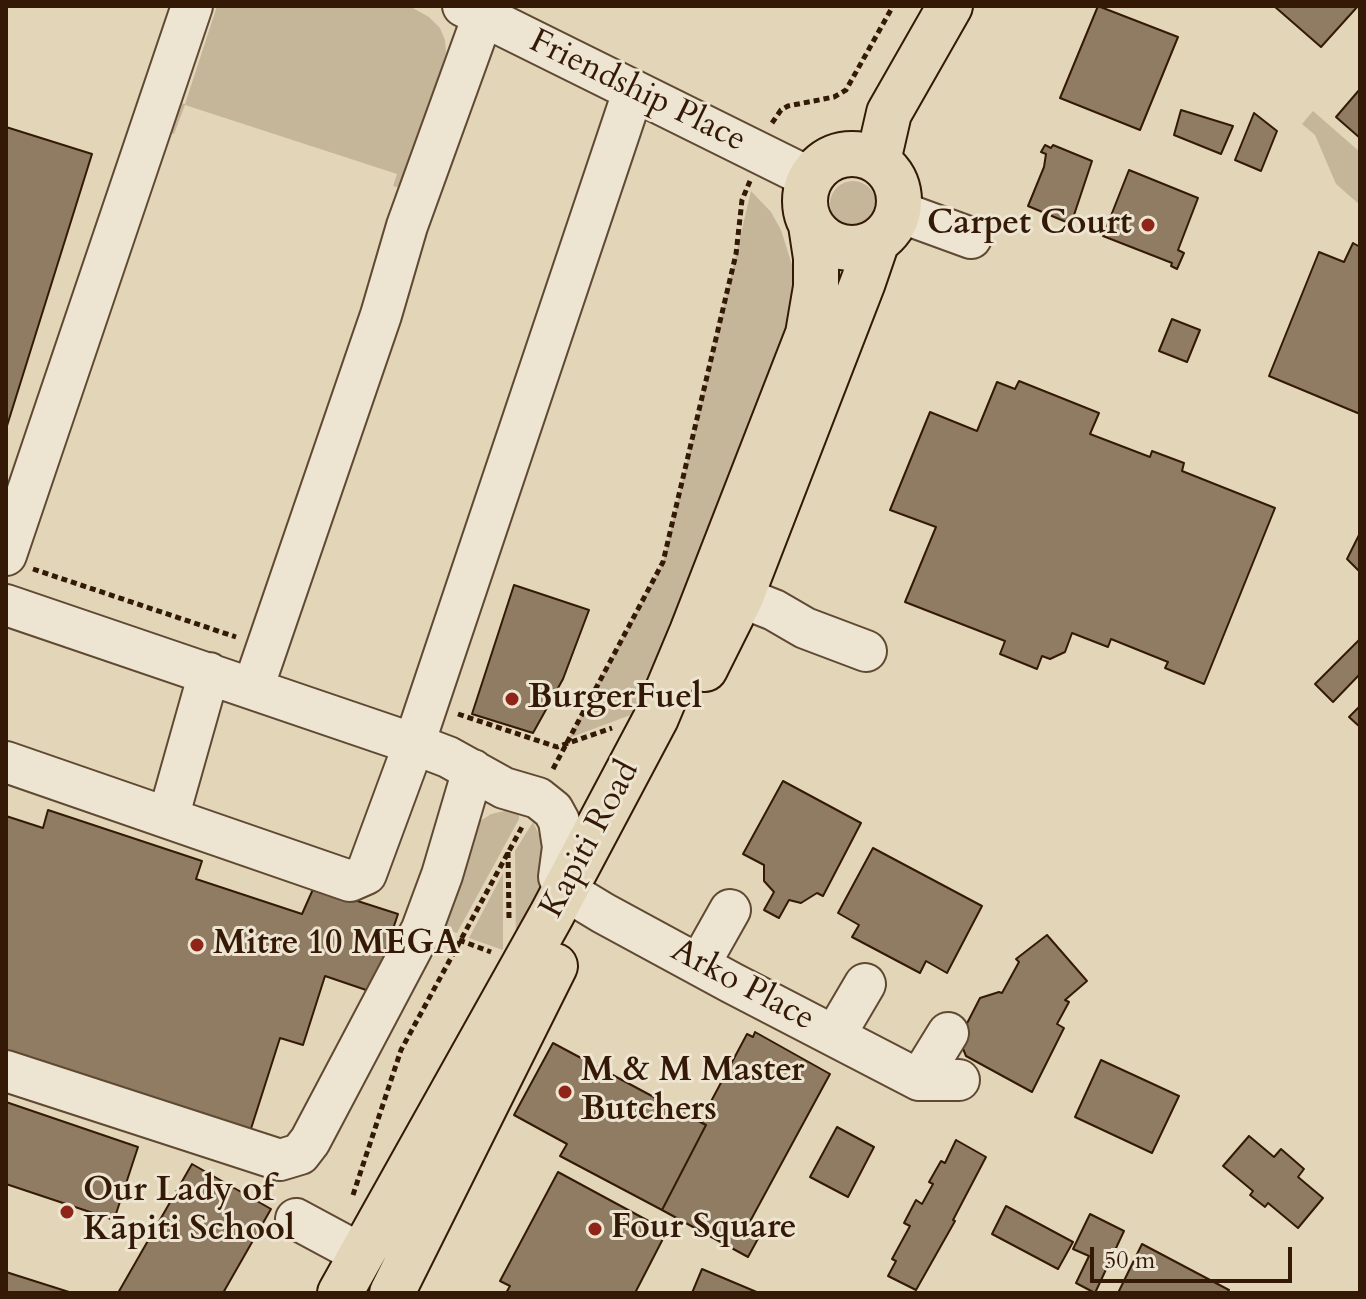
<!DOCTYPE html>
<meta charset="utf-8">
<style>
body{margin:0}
#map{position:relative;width:1366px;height:1299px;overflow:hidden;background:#e3d6b8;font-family:Cardo,serif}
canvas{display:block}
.frame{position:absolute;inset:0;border:8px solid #341a06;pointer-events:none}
.scale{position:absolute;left:1090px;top:1247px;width:202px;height:36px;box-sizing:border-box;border:4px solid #341a06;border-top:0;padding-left:10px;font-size:24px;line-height:28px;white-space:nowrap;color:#341a06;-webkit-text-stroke:6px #ede4d1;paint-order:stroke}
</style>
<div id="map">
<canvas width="1366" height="1299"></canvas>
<div class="frame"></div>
<div class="scale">50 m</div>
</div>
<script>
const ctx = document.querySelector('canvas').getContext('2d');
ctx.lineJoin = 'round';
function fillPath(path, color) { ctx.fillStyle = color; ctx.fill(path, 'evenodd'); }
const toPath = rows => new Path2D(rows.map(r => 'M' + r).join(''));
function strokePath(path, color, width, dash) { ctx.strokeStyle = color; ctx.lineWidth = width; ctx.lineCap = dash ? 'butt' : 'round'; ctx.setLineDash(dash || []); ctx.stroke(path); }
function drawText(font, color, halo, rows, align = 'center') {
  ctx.font = font + ' Cardo,serif'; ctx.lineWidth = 6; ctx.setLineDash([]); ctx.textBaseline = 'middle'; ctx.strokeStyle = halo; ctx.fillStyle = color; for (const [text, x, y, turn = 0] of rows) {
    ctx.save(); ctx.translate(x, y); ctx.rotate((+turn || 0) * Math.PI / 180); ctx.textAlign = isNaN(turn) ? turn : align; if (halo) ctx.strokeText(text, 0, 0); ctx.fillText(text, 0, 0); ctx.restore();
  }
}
const green = toPath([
 [217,6,409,6,429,17,440,28,445,40,446,53,403,189,393,186,397,174,185,105,174,134,165,131,174,102,185,104],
 [1313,111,1360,152,1360,205,1336,184,1315,135,1302,124],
 '830 204a23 23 0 1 1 46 0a23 23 0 1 1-46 0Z',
 [751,191,771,212,781,230,794,271,796,285,786,337,636,713,569,738,663,562],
 [509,810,519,813,519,819,457,933,435,926,480,821,491,814],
 [533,822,543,843,542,886,516,949,515,851],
 [503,873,503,950,469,938]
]);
const building = toPath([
 [1098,6,1178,37,1140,130,1060,98,1098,6],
 [1274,6,1358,6,1321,47,1274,6],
 [1360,89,1360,138,1336,117,1360,89],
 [1181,110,1233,126,1221,154,1174,135,1181,110],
 [1254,113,1277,131,1261,171,1235,160,1254,113],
 [6,127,92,154,6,429,6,127],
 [1045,145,1051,148,1053,145,1092,161,1071,224,1028,206,1044,167,1046,154,1041,152,1045,145],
 [1129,170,1198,198,1178,250,1184,253,1177,269,1171,266,1172,263,1103,236,1129,170],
 [1353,243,1360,247,1360,414,1269,376,1319,252,1344,262,1353,243],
 [1172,319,1200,330,1187,362,1159,351,1172,319],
 [1019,381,1099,413,1090,434,1150,457,1152,451,1184,463,1182,471,1275,508,1204,684,1165,668,1168,662,1111,639,1108,647,1072,633,1065,652,1050,659,1042,656,1037,669,1000,654,1005,641,905,602,936,527,890,510,930,412,977,431,997,382,1015,389,1019,381],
 [1360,533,1360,572,1347,559,1360,533],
 [514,585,589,610,563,679,533,733,472,714,514,585],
 [1360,639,1360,674,1333,702,1315,684,1360,639],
 [1360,706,1360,727,1349,717,1360,706],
 [783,781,861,823,823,896,817,893,801,903,789,900,779,918,764,910,774,892,764,881,764,865,743,854,783,781],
 [48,810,202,861,196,879,302,914,314,887,398,914,372,992,325,976,303,1045,280,1038,249,1135,6,1055,6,816,43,828,48,810],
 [873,848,982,906,947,973,926,961,920,973,852,937,859,925,838,913,873,848],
 [1047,935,1087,981,1065,1000,1069,1002,1057,1024,1064,1028,1032,1092,966,1056,959,1039,980,998,999,992,1002,993,1019,962,1016,959,1047,935],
 [755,1032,830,1074,747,1227,760,1235,748,1257,662,1210,706,1125,700,1122,747,1034,753,1037,755,1032],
 [553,1043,706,1125,662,1210,560,1156,567,1144,514,1115,553,1043],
 [1101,1060,1179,1096,1152,1153,1075,1117,1101,1060],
 [6,1102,138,1147,114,1220,6,1184,6,1102],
 [837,1127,874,1147,848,1197,810,1177,837,1127],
 [1249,1136,1274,1157,1281,1149,1304,1169,1298,1177,1323,1198,1298,1228,1268,1203,1265,1207,1250,1195,1253,1191,1223,1166,1249,1136],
 [956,1140,986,1157,953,1220,955,1221,916,1290,888,1276,896,1261,892,1259,910,1226,904,1223,916,1200,922,1204,933,1184,929,1182,941,1161,945,1163,956,1140],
 [192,1164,271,1209,223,1293,118,1293,192,1164],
 [558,1172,667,1231,635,1293,506,1293,510,1286,500,1281,558,1172],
 [1006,1206,1073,1242,1058,1269,992,1234,1006,1206],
 [1090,1214,1124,1231,1095,1293,1076,1283,1089,1256,1073,1249,1090,1214],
 [1142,1244,1229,1290,1227,1293,1118,1293,1142,1244],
 [702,1269,759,1293,692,1293,702,1269],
 [6,1272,69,1292,68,1293,6,1293,6,1272]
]);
const path = toPath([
 [772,123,781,110,788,106,834,97,846,90,893,6],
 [33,569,236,637],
 [458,714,557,747,612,728],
 [553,769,663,562,736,254,742,200,750,181],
 [508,852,509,918],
 [459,940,491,952],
 [353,1195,401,1050,522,827]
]);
const minor = toPath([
 [463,6,810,178],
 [897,211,971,238],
 [6,555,192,6],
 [741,597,774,610,805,628,866,651],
 [6,605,414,744,448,757,504,788,538,798,553,810,559,821,563,847,559,877,565,890,603,913,732,983,919,1080,959,1080],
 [253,688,381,315,407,226,483,16],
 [6,762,350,881,366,874,414,744,633,92],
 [168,818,209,673],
 [699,965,730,910],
 [835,1035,865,984],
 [6,1071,280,1160,300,1154,310,1141,422,929,442,875,473,770],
 [919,1080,948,1033],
 [296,1219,361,1254]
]);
const major = toPath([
 '805 201a47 47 0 1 1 94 0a47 47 0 1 1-94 0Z',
 [878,161,889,113,950,6],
 [705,669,741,597,863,282,877,241],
 [340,1293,551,916,656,718,692,632,808,334,816,287,816,258,811,225],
 [392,1293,555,966]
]);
const markers = [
 [1148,225,8,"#8f2418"],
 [512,699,8,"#8f2418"],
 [197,945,8,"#8f2418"],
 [565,1092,8,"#8f2418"],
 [67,1212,8,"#8f2418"],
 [595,1229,8,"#8f2418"]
];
const streetNames = [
 ["Friendship Place",637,92,26],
 ["Kapiti Road",591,840,-62],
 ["Arko Place",742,986,28]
];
const poiNames = [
 ["Carpet Court",1132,225,"right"],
 ["BurgerFuel",528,699],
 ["Mitre 10 MEGA",213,945],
 ["M & M Master",581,1072],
 ["Butchers",581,1111],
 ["Our Lady of",83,1192],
 ["Kāpiti School",83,1231],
 ["Four Square",611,1229]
];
fillPath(green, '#c5b69a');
fillPath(building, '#8f7c63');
strokePath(building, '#341a06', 2);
strokePath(minor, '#604932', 44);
strokePath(major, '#341a06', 48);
strokePath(path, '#341a06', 5, [6, 4]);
strokePath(minor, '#ede4d1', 40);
strokePath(major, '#e3d6b8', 44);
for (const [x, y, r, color] of markers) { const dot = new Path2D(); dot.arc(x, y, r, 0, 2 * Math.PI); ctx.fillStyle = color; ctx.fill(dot); strokePath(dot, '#ede4d1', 3); }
drawText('34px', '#341a06', '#ede4d1', streetNames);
drawText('bold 34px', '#341a06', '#ede4d1', poiNames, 'left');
</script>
